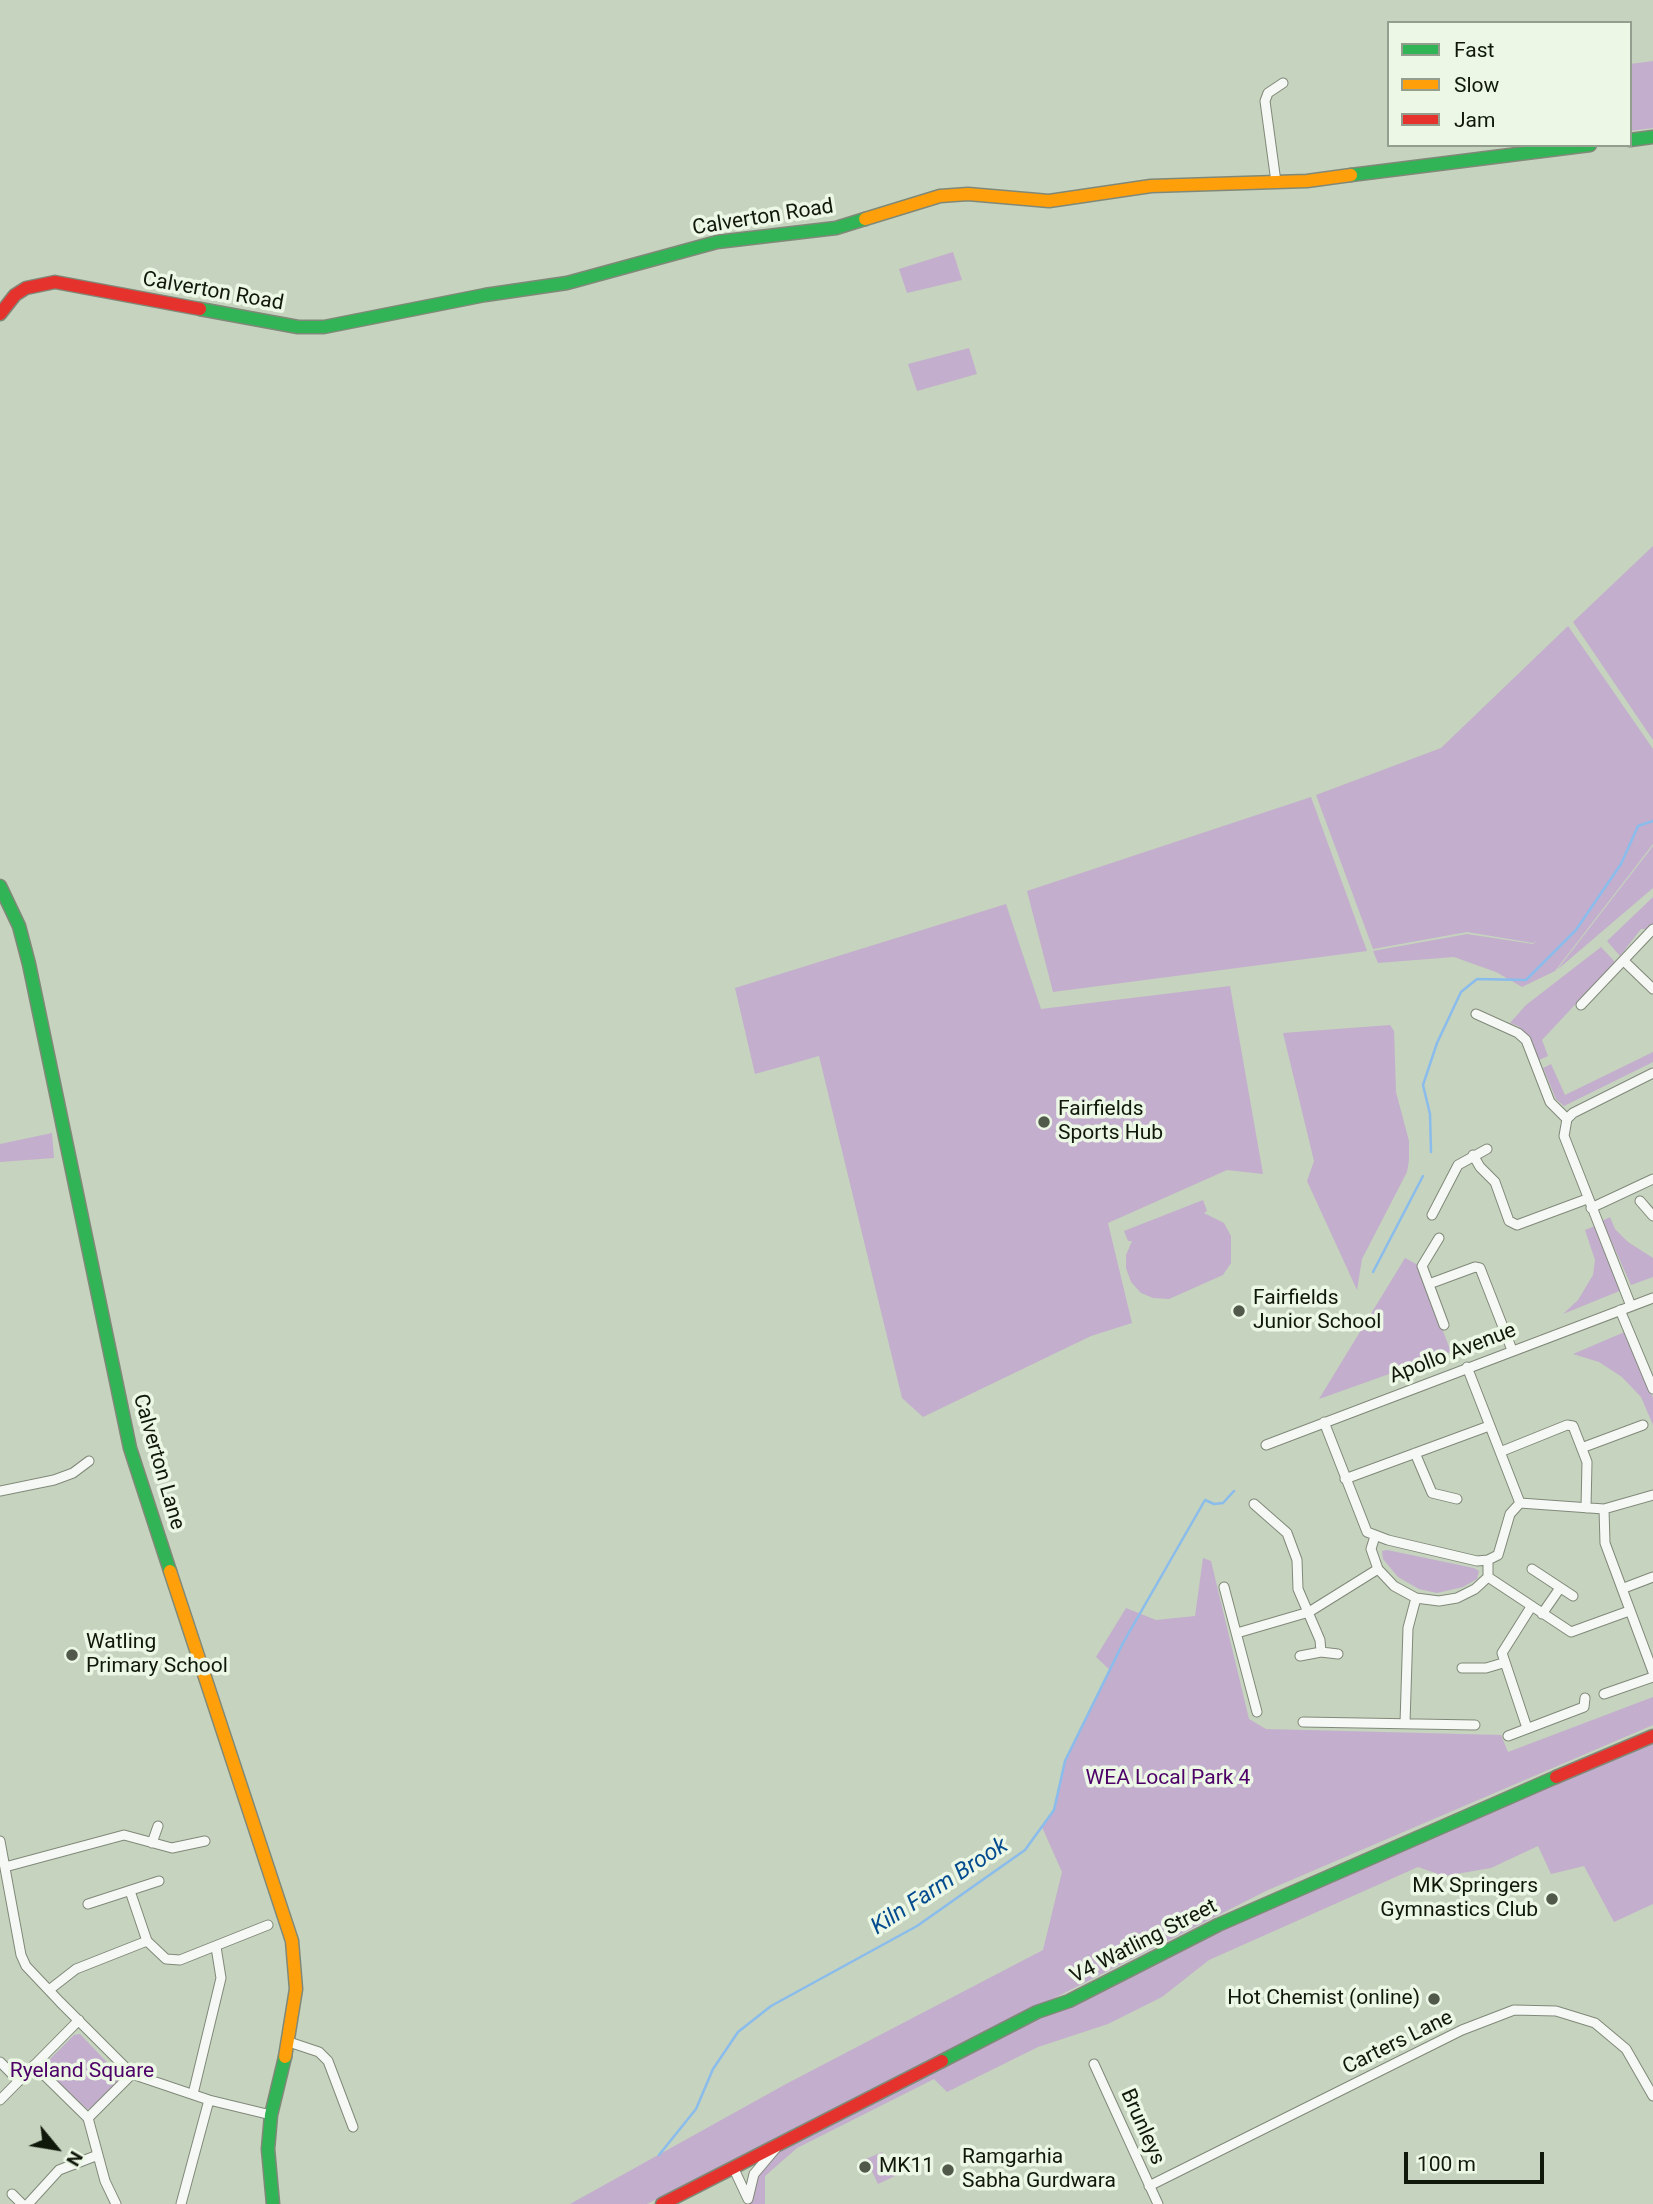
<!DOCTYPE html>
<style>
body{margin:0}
#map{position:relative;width:1653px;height:2204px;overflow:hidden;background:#c6d3be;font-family:Roboto,sans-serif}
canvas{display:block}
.legend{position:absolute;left:1387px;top:21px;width:245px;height:126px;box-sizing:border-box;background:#ecf8e5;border:2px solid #949e8e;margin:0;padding:9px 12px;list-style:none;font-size:21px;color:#10180b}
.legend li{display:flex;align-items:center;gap:14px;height:35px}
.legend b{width:35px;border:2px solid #949e8e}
.north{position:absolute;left:21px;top:2113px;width:70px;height:70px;-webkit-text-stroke:5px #ecf8e5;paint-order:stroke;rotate:120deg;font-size:19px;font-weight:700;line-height:28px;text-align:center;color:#10180b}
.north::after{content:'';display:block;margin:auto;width:24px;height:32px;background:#10180b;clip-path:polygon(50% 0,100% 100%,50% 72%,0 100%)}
.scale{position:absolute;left:1404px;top:2152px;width:140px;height:32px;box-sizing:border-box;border:4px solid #10180b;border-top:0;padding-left:9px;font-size:21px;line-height:24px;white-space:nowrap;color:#10180b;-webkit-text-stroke:5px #ecf8e5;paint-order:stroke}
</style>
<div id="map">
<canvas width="1653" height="2204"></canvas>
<ul class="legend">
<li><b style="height:9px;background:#30b455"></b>Fast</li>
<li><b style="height:9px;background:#ff9f0a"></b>Slow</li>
<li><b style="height:9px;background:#e5322d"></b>Jam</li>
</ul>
<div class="north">N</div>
<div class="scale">100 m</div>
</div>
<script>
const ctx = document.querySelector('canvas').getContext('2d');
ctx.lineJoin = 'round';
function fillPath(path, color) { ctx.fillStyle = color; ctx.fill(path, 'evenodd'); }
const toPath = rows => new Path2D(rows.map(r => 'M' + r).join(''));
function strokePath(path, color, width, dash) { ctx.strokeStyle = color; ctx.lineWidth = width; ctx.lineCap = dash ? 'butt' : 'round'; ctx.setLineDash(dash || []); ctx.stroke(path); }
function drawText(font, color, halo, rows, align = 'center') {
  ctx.font = font + ' Roboto,sans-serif'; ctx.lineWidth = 7; ctx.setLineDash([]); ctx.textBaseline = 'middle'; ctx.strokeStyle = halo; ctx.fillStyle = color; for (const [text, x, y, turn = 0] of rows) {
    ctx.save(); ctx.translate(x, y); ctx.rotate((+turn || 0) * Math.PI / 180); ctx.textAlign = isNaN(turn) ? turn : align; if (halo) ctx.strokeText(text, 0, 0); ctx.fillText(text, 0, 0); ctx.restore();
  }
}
const green = toPath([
 [1653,61,1653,128,1630,131,1630,64],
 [953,252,962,280,907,293,899,269],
 [969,348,977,374,917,391,908,364],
 [1653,546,1653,740,1573,622],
 [1568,626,1653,749,1653,844,1555,971,1522,987,1496,972,1454,957,1378,963,1373,951,1467,934,1533,944,1537,940,1533,943,1467,932,1373,949,1316,795,1441,748],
 [1311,797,1367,951,1053,992,1027,891],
 [1653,846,1653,888,1557,970],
 [1653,897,1653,924,1649,929,1641,929,1620,956,1607,941],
 [1006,904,1041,1009,1230,986,1263,1174,1227,1170,1108,1223,1132,1323,1091,1336,923,1417,902,1398,819,1056,755,1074,735,988],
 [1601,947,1615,962,1542,1040,1548,1056,1539,1060,1530,1038,1518,1026,1510,1023,1526,1005],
 [1390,1025,1394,1031,1396,1092,1409,1141,1409,1160,1407,1172,1362,1259,1357,1290,1307,1181,1314,1161,1283,1033],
 [1653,1052,1653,1062,1564,1106,1556,1099,1543,1068,1551,1064,1565,1095],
 [52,1133,54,1158,0,1162,0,1144],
 [1203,1200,1207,1211,1204,1213,1224,1223,1231,1236,1231,1263,1223,1275,1169,1299,1153,1298,1141,1293,1131,1282,1126,1268,1126,1255,1132,1241,1128,1241,1124,1231],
 [1610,1217,1615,1229,1628,1242,1653,1258,1653,1277,1631,1285,1602,1221],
 [1595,1226,1622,1290,1563,1314,1578,1300,1593,1275,1595,1260,1585,1230],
 [1405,1258,1418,1265,1451,1352,1319,1399],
 [1627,1331,1653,1398,1653,1425,1641,1397,1622,1377,1599,1362,1573,1354],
 [1387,1550,1474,1568,1479,1571,1477,1579,1463,1587,1437,1593,1419,1589,1398,1577,1383,1559,1382,1551],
 [1203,1558,1211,1561,1249,1719,1266,1729,1501,1735,1508,1752,1653,1697,1653,1725,1268,1890,647,2204,570,2204,786,2084,1043,1950,1062,1872,1042,1827,1054,1810,1065,1761,1110,1670,1096,1657,1126,1608,1156,1620,1195,1616],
 [1653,1736,1653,1904,1614,1922,1584,1866,1551,1874,1538,1846,1491,1868,1444,1876,1418,1867,1209,1960,1162,1997,1108,2024,1038,2047,947,2092,934,2079,797,2148,765,2176,765,2204,750,2204,748,2199,754,2174,779,2144,1218,1925],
 [80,2034,121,2077,93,2108,87,2109,44,2069,46,2063,74,2035],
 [882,2152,897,2175,878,2184,866,2159]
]);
const stream = toPath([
 [1431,1152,1430,1114,1423,1085,1437,1043,1461,992,1477,979,1526,980,1576,930,1621,864,1638,826,1653,821],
 [1373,1272,1423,1176],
 [659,2155,696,2109,713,2069,738,2032,771,2006,917,1926,1025,1850,1054,1810,1065,1761,1123,1643,1205,1500,1214,1504,1223,1503,1234,1491]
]);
const street = toPath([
 [1276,182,1265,101,1268,93,1283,83],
 [1624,961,1653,989],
 [1581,1005,1653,929],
 [1476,1014,1518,1033,1526,1040,1550,1102,1567,1119],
 [1473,1155,1480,1167,1495,1182,1509,1221,1517,1225,1587,1199],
 [1640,1201,1653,1216],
 [1591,1208,1653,1179],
 [1432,1215,1458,1165,1487,1149],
 [1439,1238,1422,1266,1444,1325],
 [1429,1284,1475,1267,1480,1268,1512,1350],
 [1631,1306,1564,1136,1567,1119,1573,1113,1653,1073],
 [1620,1310,1653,1389],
 [1467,1367,1520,1503],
 [1324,1422,1367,1532,1388,1540,1477,1561,1488,1560,1498,1555,1510,1514,1520,1503,1604,1509,1653,1495],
 [1266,1445,1653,1298],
 [1584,1447,1643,1425],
 [1500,1452,1567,1425,1573,1426,1587,1462,1586,1508],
 [1415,1453,1432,1493,1457,1499],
 [1345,1479,1489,1426],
 [0,1491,54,1480,73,1473,89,1461],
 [1254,1504,1287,1533,1297,1560,1298,1589,1320,1640,1321,1652],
 [1604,1509,1605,1543,1653,1672],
 [1375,1536,1371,1549,1378,1569,1394,1586,1416,1598,1439,1601,1457,1598,1475,1589,1488,1577,1488,1560],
 [1532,1569,1573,1596],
 [1488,1577,1571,1632,1629,1611],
 [1224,1587,1257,1712],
 [1624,1588,1653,1577],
 [1542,1614,1560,1588],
 [1237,1633,1309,1612,1378,1569],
 [1300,1656,1321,1652,1338,1654],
 [1462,1668,1486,1668,1503,1663],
 [1604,1694,1653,1677],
 [1303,1722,1475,1725],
 [1405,1723,1408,1628,1416,1598],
 [1527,1728,1502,1653,1531,1607],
 [1508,1736,1584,1707,1585,1698],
 [0,1841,21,1955,26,1966,60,2002,132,2074,209,2100,271,2115],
 [152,1843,158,1826],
 [5,1867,124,1835,172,1848,205,1841],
 [130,1891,147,1941,166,1959,180,1960,268,1925],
 [88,1904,159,1881],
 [49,1990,76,1969,147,1941],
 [289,2042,319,2052,328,2061,353,2127],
 [0,2062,19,2081],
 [1094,2064,1158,2204],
 [34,2065,88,2118,132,2074],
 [193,2094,221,1978,216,1947],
 [0,2100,79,2020],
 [88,2118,105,2181,116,2204],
 [733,2167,748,2199],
 [1149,2186,1462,2030,1514,2010,1556,2011,1595,2023,1626,2049,1653,2096],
 [12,2194,22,2204],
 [748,2199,754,2174,776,2148],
 [28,2204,59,2170,98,2155],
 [181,2204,209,2100]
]);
const fast = toPath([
 [1630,140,1653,137],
 [1351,175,1590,145],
 [200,309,298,327,324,327,485,295,567,283,717,242,836,228,865,219],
 [0,886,19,926,29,964,130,1448,170,1571],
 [942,2061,1037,2012,1069,2001,1218,1925,1556,1777],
 [273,2204,268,2149,271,2115,285,2057]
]);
const slow = toPath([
 [865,219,940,196,968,194,1049,201,1151,186,1307,181,1351,175],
 [170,1571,292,1941,296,1989,285,2057]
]);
const jam = toPath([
 [0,314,15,295,26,288,55,282,200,309],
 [1556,1777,1653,1736],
 [662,2204,942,2061]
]);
const markers = [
 [1044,1122,7,"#50594a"],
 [1239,1311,7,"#50594a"],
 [72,1655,7,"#50594a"],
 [1552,1899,7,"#50594a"],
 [1434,1999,7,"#50594a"],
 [865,2167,7,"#50594a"],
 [948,2170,7,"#50594a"]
];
const streetNames = [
 ["Calverton Road",763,218,-9],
 ["Calverton Road",213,292,10],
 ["Apollo Avenue",1453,1354,-21],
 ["Calverton Lane",158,1462,74],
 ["V4 Watling Street",1144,1942,-27],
 ["Carters Lane",1398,2043,-26],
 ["Brunleys",1142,2127,66]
];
const poiNames = [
 ["Fairfields",1058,1110],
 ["Sports Hub",1058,1134],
 ["Fairfields",1253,1299],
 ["Junior School",1253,1323],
 ["Watling",86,1643],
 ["Primary School",86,1667],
 ["MK Springers",1538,1887,"right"],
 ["Gymnastics Club",1538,1911,"right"],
 ["Hot Chemist (online)",1420,1999,"right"],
 ["Ramgarhia",962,2158],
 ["Sabha Gurdwara",962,2182],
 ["MK11",879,2167]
];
const parkNames = [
 ["WEA Local Park 4",1168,1779],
 ["Ryeland Square",82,2072]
];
const waterNames = [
 ["Kiln Farm Brook",940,1887,-33]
];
fillPath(green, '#c3aecd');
strokePath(stream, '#8abcec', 2.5);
strokePath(street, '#808979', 11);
strokePath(fast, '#808979', 15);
strokePath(slow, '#808979', 15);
strokePath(jam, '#808979', 15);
strokePath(street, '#f6f8f5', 9);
strokePath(fast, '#30b455', 12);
strokePath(slow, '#ff9f0a', 12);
strokePath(jam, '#e5322d', 12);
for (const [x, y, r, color] of markers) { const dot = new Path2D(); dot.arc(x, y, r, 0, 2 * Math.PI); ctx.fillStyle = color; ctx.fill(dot); strokePath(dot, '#ecf8e5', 2.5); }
drawText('21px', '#10180b', '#ecf8e5', streetNames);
drawText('21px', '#10180b', '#ecf8e5', poiNames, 'left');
drawText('21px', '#4e0069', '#ecf8e5', parkNames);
drawText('italic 23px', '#034b8e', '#ecf8e5', waterNames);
</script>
